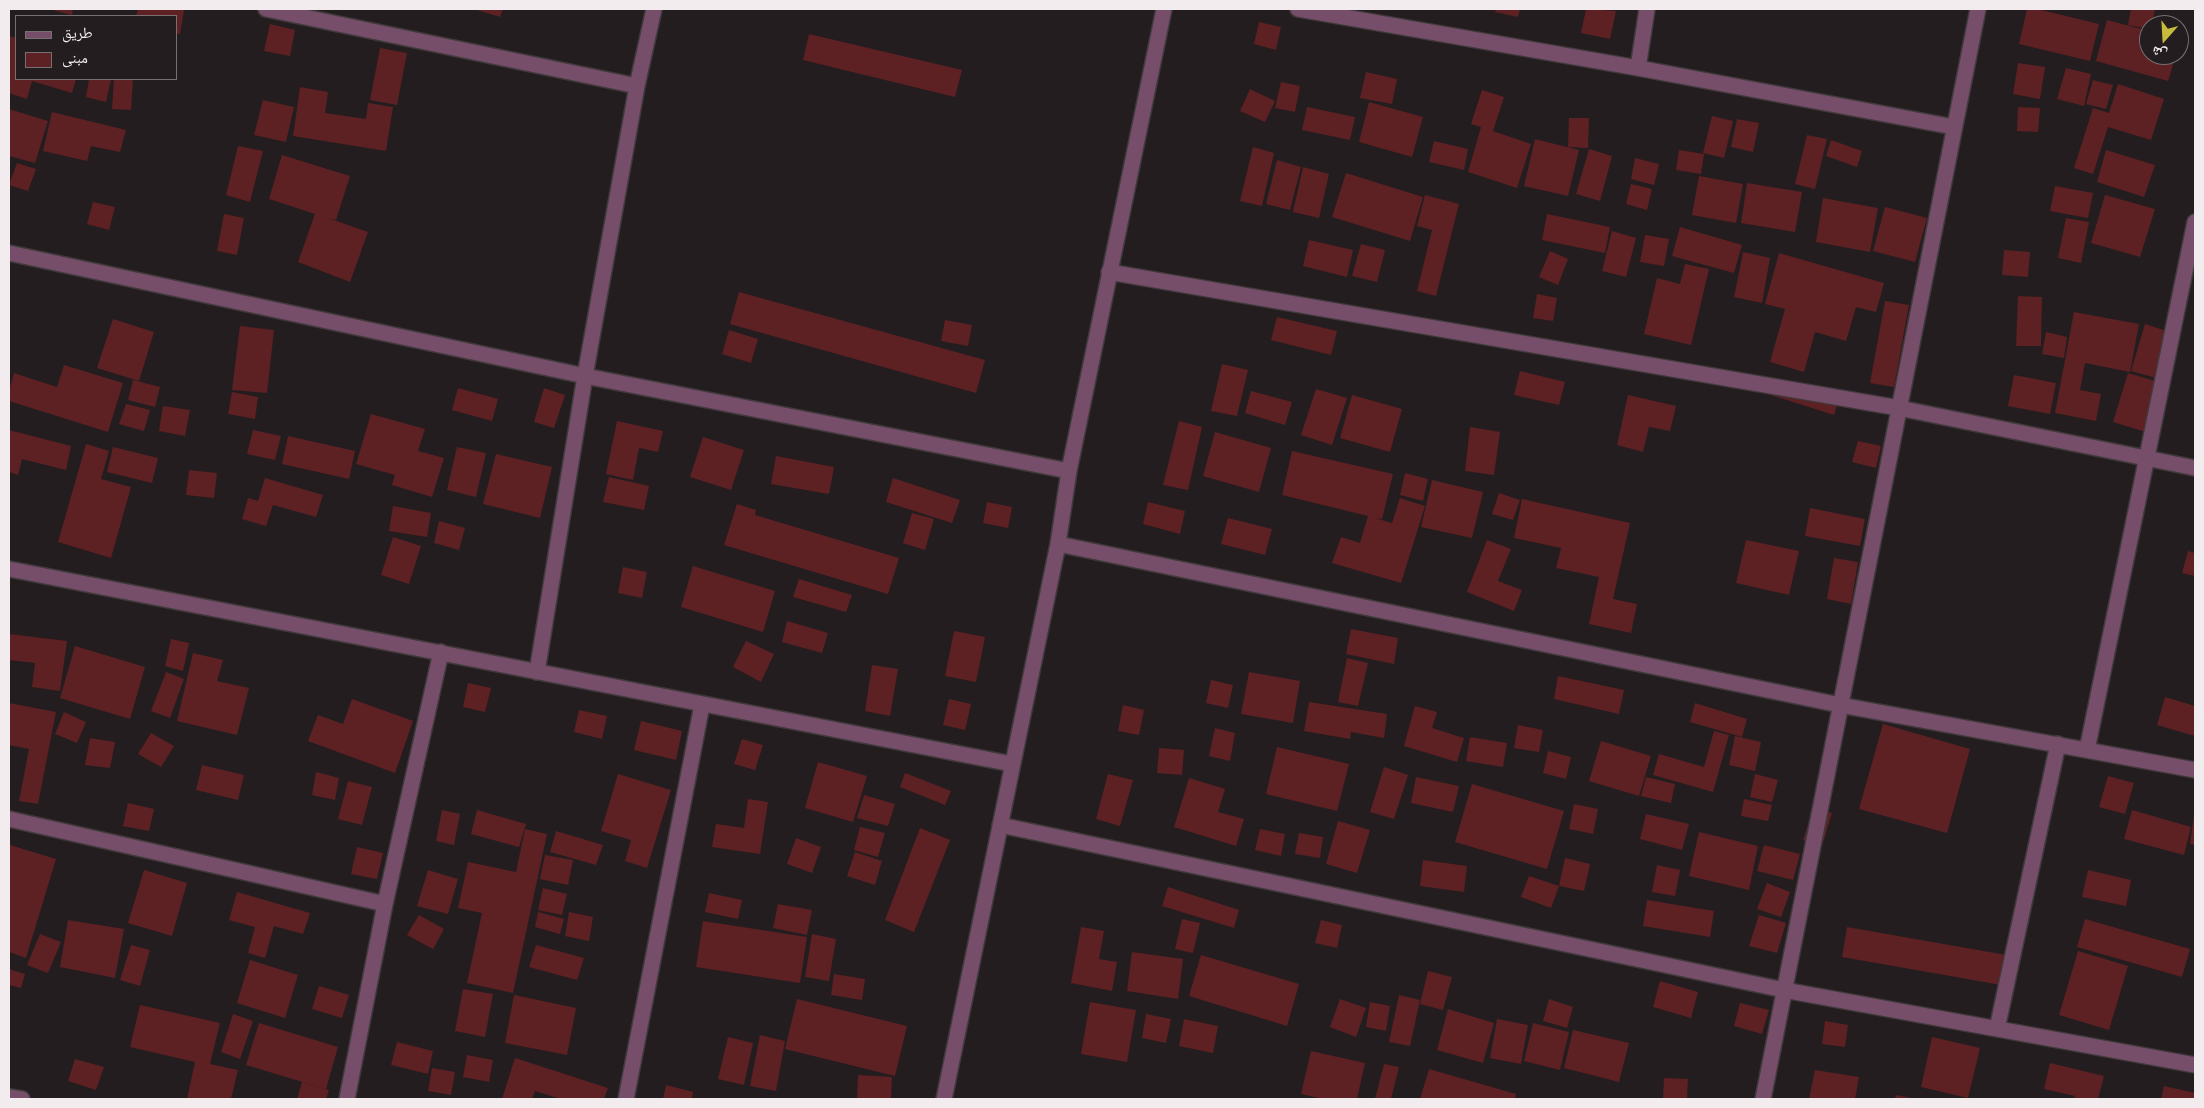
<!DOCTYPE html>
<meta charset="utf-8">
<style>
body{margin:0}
#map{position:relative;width:2204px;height:1108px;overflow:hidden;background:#241d1f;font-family:"Space Grotesk","Noto Naskh Arabic",sans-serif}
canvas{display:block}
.frame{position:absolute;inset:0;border:10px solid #f2ecee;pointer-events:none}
.legend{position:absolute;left:15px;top:15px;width:162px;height:65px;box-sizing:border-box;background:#241d1f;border:1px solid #767072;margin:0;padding:6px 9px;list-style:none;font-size:15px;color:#f2ecee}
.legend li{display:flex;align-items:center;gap:10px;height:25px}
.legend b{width:25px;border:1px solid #767072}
.north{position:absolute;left:2139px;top:15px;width:50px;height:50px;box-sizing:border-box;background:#241d1f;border:1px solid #767072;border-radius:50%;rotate:199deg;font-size:14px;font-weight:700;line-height:20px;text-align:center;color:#f2ecee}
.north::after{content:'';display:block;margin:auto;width:18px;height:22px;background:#c6bb3c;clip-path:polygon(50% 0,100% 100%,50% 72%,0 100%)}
</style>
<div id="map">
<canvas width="2204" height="1108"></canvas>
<div class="frame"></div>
<ul class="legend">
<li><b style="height:6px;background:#764e6a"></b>طريق</li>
<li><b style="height:14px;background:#5d2023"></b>مبنى</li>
</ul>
<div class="north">ش</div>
</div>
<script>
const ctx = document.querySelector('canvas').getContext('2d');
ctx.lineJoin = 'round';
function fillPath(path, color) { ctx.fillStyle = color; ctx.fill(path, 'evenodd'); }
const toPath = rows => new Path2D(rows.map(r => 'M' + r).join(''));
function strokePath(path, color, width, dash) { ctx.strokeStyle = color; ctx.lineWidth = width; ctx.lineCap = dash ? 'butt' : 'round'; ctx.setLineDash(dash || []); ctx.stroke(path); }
const building = toPath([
 [49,9,73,9,72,15],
 [138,9,184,10,180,34,176,34,176,16,136,16],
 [474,9,503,9,500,17],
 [1496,9,1520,9,1518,17,1495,12],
 [1586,9,1616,11,1610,39,1581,33],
 [2027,9,2037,9,2099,24,2090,61,2019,44],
 [2131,9,2155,9,2152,25,2149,25,2149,29,2128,25],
 [2107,20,2149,31,2149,55,2176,55,2168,81,2096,61],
 [1259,22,1281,27,1276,50,1254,44],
 [270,24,295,30,290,56,264,51],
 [809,34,962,70,955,97,803,60],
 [9,36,16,38,16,79,76,79,72,93,32,81,27,99,9,93],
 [380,48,407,53,397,105,370,100],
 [2018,63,2045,67,2040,99,2013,94],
 [2066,68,2091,74,2084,106,2057,99],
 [1366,72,1397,79,1392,104,1360,98],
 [89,79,111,79,106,102,86,97],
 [114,79,133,79,131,110,112,109],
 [2093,80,2113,85,2106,109,2086,104],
 [1281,82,1300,86,1295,112,1275,108],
 [2118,84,2164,99,2151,140,2108,127,2093,174,2074,168,2093,108,2109,113],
 [300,87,328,92,325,113,366,119,368,103,393,107,386,151,293,136],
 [1250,89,1275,101,1265,122,1240,111],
 [1482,90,1504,97,1493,131,1531,144,1517,188,1468,172,1481,127,1471,124],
 [263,100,294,107,286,142,254,135],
 [1369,102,1423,117,1412,157,1359,142],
 [1307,107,1355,117,1350,140,1302,130],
 [2018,107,2040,108,2038,132,2017,131],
 [9,109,48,121,35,163,9,156],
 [52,112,126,130,120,152,91,146,87,161,43,151],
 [1712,116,1733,121,1724,158,1703,153],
 [1569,118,1589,118,1588,148,1568,147],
 [1737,119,1759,123,1753,152,1731,147],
 [1807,135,1827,139,1815,189,1795,184],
 [1535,139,1579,150,1568,196,1524,186],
 [1831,140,1862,151,1857,167,1826,156],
 [1434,141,1468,149,1464,170,1429,162],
 [238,146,263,151,250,202,226,195],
 [1253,147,1274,153,1262,206,1240,201],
 [1589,149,1612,156,1600,201,1576,194],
 [1679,150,1704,154,1701,174,1676,170],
 [2106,150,2155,165,2144,197,2097,182],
 [282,155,350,176,336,220,328,218,368,232,350,282,298,262,315,214,269,199],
 [1635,158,1659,164,1654,185,1631,179],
 [1277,160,1301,167,1290,210,1266,204],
 [17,163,36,169,28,191,9,185],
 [1303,167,1329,174,1319,218,1293,212],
 [1346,173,1423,197,1410,241,1332,217],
 [1699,176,1743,184,1736,223,1692,215],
 [1747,183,1802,192,1795,232,1741,223],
 [1631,184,1652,189,1647,210,1626,204],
 [2055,186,2093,193,2088,218,2050,211],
 [1425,195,1459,204,1436,296,1417,291,1432,230,1417,226],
 [2105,195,2155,209,2140,257,2091,243],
 [1823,198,1878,208,1870,252,1816,242],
 [93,202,115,207,109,230,87,224],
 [1885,207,1927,218,1915,262,1873,251],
 [224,214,244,218,237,255,217,251],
 [1547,214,1610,227,1605,253,1542,240],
 [2066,218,2089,222,2081,263,2058,258],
 [1680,227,1742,245,1734,273,1672,256],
 [1612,231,1636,238,1626,277,1602,271],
 [1645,235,1669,239,1664,266,1640,262],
 [1309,240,1353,250,1347,277,1303,266],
 [1361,244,1385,250,1377,282,1352,276],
 [2004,250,2030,252,2028,277,2002,275],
 [1550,251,1568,259,1558,285,1539,277],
 [1743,252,1770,258,1762,303,1734,297],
 [1779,253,1884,283,1876,312,1856,307,1846,341,1815,332,1804,372,1770,362,1785,309,1765,304],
 [1685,264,1709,269,1691,345,1644,334,1657,278,1680,284],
 [739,292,985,360,976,393,730,324],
 [1537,294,1557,298,1553,321,1533,318],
 [2018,296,2042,297,2041,346,2016,346],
 [1885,301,1909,305,1894,387,1870,383],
 [2074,312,2139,324,2130,372,2085,363,2080,390,2101,394,2096,421,2055,413],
 [1277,317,1337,331,1331,355,1271,340],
 [113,319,154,332,139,381,97,368],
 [945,320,972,325,968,346,941,341],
 [2145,324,2173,333,2160,379,2131,371],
 [240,326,274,330,267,393,232,390],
 [729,330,758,339,751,363,722,354],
 [2046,332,2067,337,2064,358,2042,354],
 [1222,364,1248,370,1237,416,1211,411],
 [64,365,123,383,108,432,9,401,9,391,14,373,57,387],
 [1520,371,1565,382,1559,405,1514,395],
 [2128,373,2165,384,2149,433,2113,422],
 [2014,375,2056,383,2050,414,2008,406],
 [133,380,160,387,155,407,128,400],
 [1777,380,1839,399,1834,415,1771,395],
 [458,388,498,399,492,421,452,410],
 [544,388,565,395,554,428,534,422],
 [1316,389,1347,398,1332,445,1301,435],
 [1251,391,1292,402,1285,425,1245,413],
 [232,392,258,397,255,419,228,414],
 [1352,395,1402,409,1390,452,1340,438],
 [1628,395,1676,406,1670,431,1649,427,1643,452,1617,445],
 [126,404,150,410,144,431,119,424],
 [163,406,190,410,185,436,159,431],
 [371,414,425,429,418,451,444,458,432,497,392,485,395,475,356,464],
 [617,421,663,431,658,452,639,448,633,480,606,474],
 [1179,421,1202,427,1188,490,1163,485],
 [1470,427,1500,432,1494,475,1465,471],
 [9,430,71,446,66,470,22,459,18,475,9,472],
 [253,430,281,436,275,460,247,454],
 [1215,432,1271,448,1259,492,1203,476],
 [288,436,355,451,349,479,282,464],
 [703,437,744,450,731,490,690,477],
 [1858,441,1881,446,1876,468,1852,462],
 [86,444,109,451,101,479,131,487,111,558,58,542],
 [113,447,158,458,152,483,107,472],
 [457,447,486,453,476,497,447,490],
 [1292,451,1393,474,1382,519,1375,518,1392,523,1400,498,1425,506,1401,583,1332,563,1341,537,1360,543,1368,516,1282,495],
 [496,454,552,467,540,518,483,504],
 [776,456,834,467,829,494,771,484],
 [189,470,217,473,214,498,186,495],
 [1405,473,1428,479,1423,501,1400,495],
 [609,477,649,486,644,510,603,502],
 [265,478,323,495,316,517,266,503,273,505,266,526,242,519,248,498,258,501],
 [893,478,960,500,952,523,886,502],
 [1432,480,1483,492,1472,538,1421,527],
 [1499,493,1520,500,1513,520,1492,514],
 [1522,499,1630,523,1613,599,1637,604,1631,633,1589,624,1599,577,1556,568,1561,548,1514,538],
 [987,502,1012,507,1008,528,983,523],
 [1148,502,1185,511,1180,534,1143,524],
 [737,504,756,510,755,515,899,558,888,594,724,545],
 [393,506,431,513,427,537,389,531],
 [1810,508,1865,519,1860,546,1805,536],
 [912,513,934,519,925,550,903,543],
 [1228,518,1272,529,1265,555,1221,544],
 [439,521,465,528,459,550,434,543],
 [393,537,421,546,409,584,381,575],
 [1487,540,1511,549,1498,581,1522,590,1514,611,1467,592],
 [1746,540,1799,551,1789,595,1736,583],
 [2188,551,2195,553,2195,576,2182,573],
 [1834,558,1858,562,1851,604,1827,599],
 [693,566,775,591,763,632,681,607],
 [623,567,647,572,642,598,618,593],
 [799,579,852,595,846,612,793,597],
 [787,621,828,633,822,653,782,642],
 [1351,629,1398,638,1394,664,1346,654],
 [954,631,985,637,976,682,945,676],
 [9,634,67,641,60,691,32,687,35,663,9,660],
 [171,639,189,643,183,671,165,666],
 [746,641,774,654,761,682,733,667],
 [75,646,145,667,130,719,60,698],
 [193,653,223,660,217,681,249,688,237,735,177,721],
 [1347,658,1368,663,1358,706,1338,702],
 [872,665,898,669,890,716,865,711],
 [166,672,184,679,170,718,151,711],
 [1249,672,1300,681,1293,723,1241,714],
 [1558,676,1624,690,1619,714,1554,699],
 [1211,680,1233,685,1228,708,1206,703],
 [468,683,491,688,485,712,463,707],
 [2165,697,2195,706,2195,736,2157,725],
 [352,699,413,721,395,773,308,741,318,715,343,724],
 [949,699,971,704,965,730,943,725],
 [1309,702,1387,714,1384,738,1351,732,1350,739,1304,731],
 [9,703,56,712,38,804,19,801,29,749,9,745],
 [1695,703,1747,719,1742,737,1690,722],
 [1123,705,1144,710,1139,735,1118,731],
 [1415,706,1437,712,1432,728,1464,738,1457,762,1404,746],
 [579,710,607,716,602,739,574,732],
 [64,712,86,722,77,743,55,734],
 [641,721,682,731,676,760,634,750],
 [1883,724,1970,749,1947,833,1859,809],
 [1518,725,1543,730,1539,752,1514,748],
 [1215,728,1235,733,1230,761,1209,756],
 [1714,731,1729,735,1713,792,1653,775,1659,754,1704,767],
 [151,733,174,746,161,767,138,754],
 [1735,736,1761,742,1755,771,1729,765],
 [1470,737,1507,743,1503,767,1466,761],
 [90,738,115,742,110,768,85,765],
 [742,739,763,745,755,770,734,764],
 [1601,741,1651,756,1639,796,1589,781],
 [1277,747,1349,764,1337,811,1266,794],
 [1159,748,1184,750,1182,775,1157,773],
 [1548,751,1571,757,1566,779,1543,773],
 [818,762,867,776,853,822,805,808],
 [202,765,244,775,238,800,196,790],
 [1384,767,1408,775,1394,819,1370,812],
 [316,772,339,778,335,800,312,795],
 [905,773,951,791,945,805,900,787],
 [618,774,671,790,647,868,625,861,631,840,601,831],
 [1108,774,1133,780,1120,826,1096,819],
 [1755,774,1778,780,1772,802,1750,797],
 [2108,776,2134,783,2125,814,2099,807],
 [1416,777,1459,786,1453,812,1411,803],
 [1646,777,1675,784,1671,803,1641,796],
 [1189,778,1225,789,1218,812,1244,819,1236,846,1174,827],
 [348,781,372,787,362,825,338,819],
 [1472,784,1564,811,1547,869,1455,842],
 [864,795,895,804,888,826,857,818],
 [748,799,768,802,760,854,712,847,716,824,744,828],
 [1744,799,1772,805,1768,821,1741,816],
 [128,803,154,809,149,831,123,826],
 [1574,804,1598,809,1593,834,1569,829],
 [1814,807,1832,813,1822,846,1803,840],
 [442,810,460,814,454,845,436,841],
 [477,810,526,824,519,847,471,834],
 [2132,810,2191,827,2184,855,2124,839],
 [1646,814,1689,824,1682,850,1640,839],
 [2194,815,2195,815,2195,845,2190,844],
 [1338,821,1370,830,1357,873,1326,864],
 [860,827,885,833,878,857,854,850],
 [920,828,950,840,914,932,885,920],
 [525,829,547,834,513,993,467,983,482,913,458,908,468,862,516,872],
 [1260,829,1285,834,1281,856,1255,850],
 [556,831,603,845,596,865,550,852],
 [1699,832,1758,846,1749,890,1689,876],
 [1299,833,1323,837,1320,858,1295,854],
 [796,838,821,847,812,873,787,864],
 [10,845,56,859,26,958,9,952],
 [1764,845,1800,854,1793,880,1757,871],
 [357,847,383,853,377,879,351,874],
 [855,852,882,861,875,885,847,876],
 [545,855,573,860,568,885,540,879],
 [1565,858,1590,864,1584,891,1559,886],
 [1423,860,1467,866,1464,892,1420,886],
 [1657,865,1680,870,1675,896,1652,892],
 [144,870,187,883,172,936,128,923],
 [428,870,458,879,448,914,417,906],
 [2088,870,2131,880,2126,906,2082,897],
 [1529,876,1559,886,1551,908,1521,897],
 [1767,883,1790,892,1781,917,1757,909],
 [1168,887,1239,910,1234,928,1162,906],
 [543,888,567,894,562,915,538,910],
 [237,892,310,913,303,934,274,926,265,958,248,953,255,927,229,920],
 [709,893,742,900,738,919,705,912],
 [1647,900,1714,911,1710,937,1643,926],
 [778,904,812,910,807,935,773,928],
 [538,912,564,919,560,934,535,927],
 [569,912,593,917,589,941,565,936],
 [419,915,444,929,433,949,407,935],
 [1759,915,1786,923,1777,953,1749,946],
 [1182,919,1200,923,1193,953,1175,949],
 [2085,919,2190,949,2182,977,2077,947],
 [68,920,124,929,115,978,60,967],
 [1321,920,1342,925,1337,948,1315,943],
 [703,921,807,937,800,983,696,967],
 [1081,927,1104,931,1099,959,1117,962,1112,991,1071,983],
 [1847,927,2012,956,2007,986,1842,957],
 [40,934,61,942,48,973,27,965],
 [812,934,836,939,829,981,805,977],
 [131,945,150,950,140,986,120,980],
 [536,945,584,958,577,980,529,967],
 [2078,951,2128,966,2109,1030,2059,1015],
 [1132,952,1183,959,1178,999,1127,991],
 [1201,955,1299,984,1287,1026,1189,996],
 [250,960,298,975,285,1018,237,1003],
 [9,969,25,974,21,988,9,985],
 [1428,971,1452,977,1443,1010,1420,1004],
 [834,974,865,979,862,1000,831,995],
 [1660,981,1698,992,1691,1018,1653,1007],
 [319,986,349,995,342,1018,312,1009],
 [463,989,493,994,485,1037,455,1031],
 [514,995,576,1008,567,1055,505,1043],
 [1399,995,1420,1000,1410,1046,1389,1042],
 [797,999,907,1026,895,1076,785,1049],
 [1340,999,1366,1008,1356,1037,1330,1027],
 [1549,999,1573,1007,1567,1028,1543,1021],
 [1090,1002,1136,1010,1127,1062,1081,1054],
 [1370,1002,1390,1006,1386,1031,1366,1027],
 [1740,1003,1769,1010,1762,1034,1734,1026],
 [140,1005,220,1023,210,1064,238,1070,231,1099,187,1099,195,1062,130,1047],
 [1448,1009,1494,1023,1483,1063,1437,1050],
 [233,1014,253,1021,240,1059,221,1052],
 [1146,1014,1171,1019,1166,1043,1142,1038],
 [1184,1019,1218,1026,1213,1053,1179,1046],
 [1497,1019,1528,1025,1521,1064,1490,1058],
 [1825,1021,1848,1025,1845,1047,1822,1044],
 [259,1023,338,1047,326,1089,246,1065],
 [1533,1023,1569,1032,1560,1070,1524,1061],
 [1573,1030,1629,1043,1619,1082,1564,1068],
 [760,1035,785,1041,776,1091,750,1086],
 [728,1037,753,1043,744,1085,718,1079],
 [1932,1037,1980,1048,1968,1098,1921,1087],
 [397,1042,433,1051,428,1074,391,1065],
 [1311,1051,1365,1063,1357,1099,1323,1099,1301,1094],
 [467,1055,493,1060,489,1082,463,1077],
 [515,1058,608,1088,604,1099,561,1099,535,1091,532,1099,502,1099],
 [75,1059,104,1067,96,1090,68,1081],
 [2050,1063,2104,1076,2098,1099,2074,1099,2075,1096,2044,1089],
 [1384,1064,1399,1067,1391,1099,1375,1099],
 [432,1068,455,1072,451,1095,428,1091],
 [1429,1069,1516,1094,1515,1099,1420,1099],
 [1815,1070,1859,1077,1855,1099,1809,1099],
 [858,1075,892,1077,891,1099,857,1099],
 [1664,1078,1688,1079,1687,1099,1663,1099],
 [302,1082,329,1090,326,1099,297,1099],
 [666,1085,693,1092,692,1099,663,1099],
 [2164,1086,2195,1093,2195,1099,2161,1099],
 [1896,1095,1912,1098,1912,1099,1895,1099]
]);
const minor = toPath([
 [266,9,637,86],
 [1298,9,1638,68,1954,127],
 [1638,68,1647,9],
 [9,253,585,376,1069,471],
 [1109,272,1899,408,2195,468],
 [1058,544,1840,705,2195,770],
 [9,569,1012,764],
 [537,672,585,376,637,86,654,9],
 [2087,750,2195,222],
 [9,819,385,904],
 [1000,825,1784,990,2195,1065],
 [1997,1029,2058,744],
 [9,1097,22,1099],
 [347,1099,385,904,441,652],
 [626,1099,702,705],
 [944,1099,1058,544,1069,471,1164,9],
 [1763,1099,1978,9]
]);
fillPath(building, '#5d2023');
strokePath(minor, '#413a3c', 18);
strokePath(minor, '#764e6a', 15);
</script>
